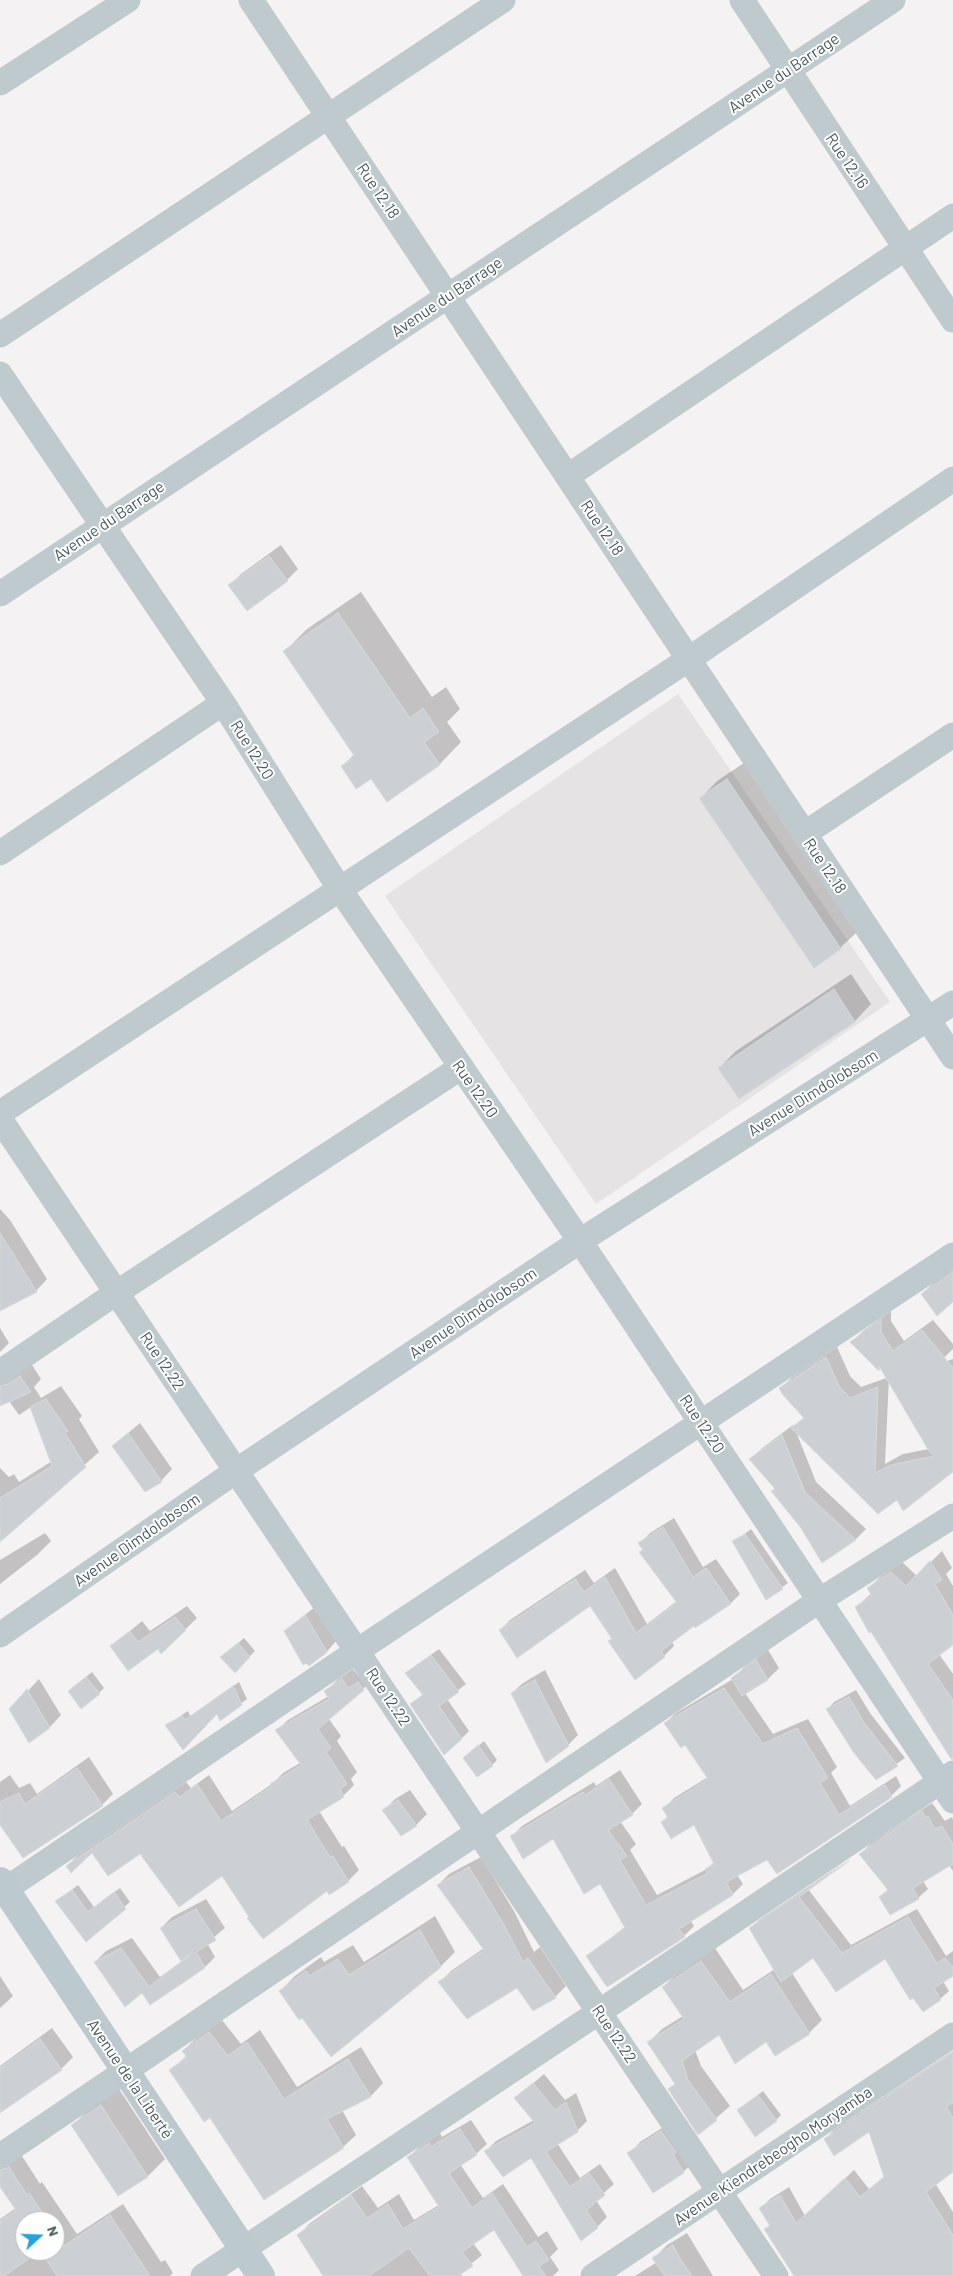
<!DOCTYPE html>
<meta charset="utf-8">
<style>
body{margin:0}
#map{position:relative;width:953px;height:2276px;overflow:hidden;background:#f4f2f2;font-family:Barlow,sans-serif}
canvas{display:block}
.north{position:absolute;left:15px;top:2211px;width:50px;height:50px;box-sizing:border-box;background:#fff;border:1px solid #b7bdbf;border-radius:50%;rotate:70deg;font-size:14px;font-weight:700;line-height:20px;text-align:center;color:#4a5a5e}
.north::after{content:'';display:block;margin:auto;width:18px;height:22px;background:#25a2da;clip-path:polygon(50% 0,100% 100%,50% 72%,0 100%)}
</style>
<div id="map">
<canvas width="953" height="2276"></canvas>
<div class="north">N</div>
</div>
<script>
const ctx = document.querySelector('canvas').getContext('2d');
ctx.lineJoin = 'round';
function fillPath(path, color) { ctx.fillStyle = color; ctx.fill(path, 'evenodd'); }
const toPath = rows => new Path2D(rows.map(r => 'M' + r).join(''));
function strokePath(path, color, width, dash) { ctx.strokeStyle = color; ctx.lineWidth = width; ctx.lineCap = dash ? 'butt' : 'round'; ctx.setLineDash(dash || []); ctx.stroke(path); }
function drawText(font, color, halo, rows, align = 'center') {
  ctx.font = font + ' Barlow,sans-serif'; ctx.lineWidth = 4; ctx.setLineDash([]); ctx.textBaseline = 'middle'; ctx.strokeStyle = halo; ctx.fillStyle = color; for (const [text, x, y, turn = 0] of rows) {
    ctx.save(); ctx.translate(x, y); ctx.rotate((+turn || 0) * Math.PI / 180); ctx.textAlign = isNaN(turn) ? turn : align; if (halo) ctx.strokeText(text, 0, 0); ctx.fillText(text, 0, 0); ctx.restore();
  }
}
const education = toPath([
 [678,694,890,1002,596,1204,385,896]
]);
const shadow = toPath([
 [281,545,298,569,287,580,230,585,241,574],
 [361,592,432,697,446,687,460,709,447,722,461,742,439,765,371,778,342,766,355,754,285,651,307,629],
 [744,763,857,932,840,948,701,798,717,781],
 [851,974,871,1004,855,1021,739,1098,719,1068,736,1051],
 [0,1209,10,1220,47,1279,36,1291,0,1310],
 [953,1270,953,1301,922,1294,933,1283],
 [891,1311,891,1321,904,1341,933,1320,953,1344,953,1349,936,1365,953,1359,953,1470,904,1509,897,1498,879,1512,795,1429,816,1482,866,1529,856,1539,822,1561,802,1527,773,1491,776,1488,751,1459,761,1449,793,1425,794,1427,804,1417,781,1388,792,1377,837,1347,850,1376,861,1387,889,1377,885,1464,903,1454,929,1449,892,1386,894,1384,881,1367,879,1369,852,1342,863,1331],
 [0,1328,9,1343,0,1352],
 [32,1365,41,1379,34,1387,41,1398,61,1386,82,1416,79,1419,99,1452,0,1540,0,1468,9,1477,14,1474,19,1482,52,1461,31,1407,19,1415,9,1401,0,1405,0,1375],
 [140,1423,172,1469,161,1481,145,1491,113,1446],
 [674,1518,703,1567,716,1559,740,1594,730,1604,694,1624,672,1642,674,1646,664,1656,610,1641,613,1638,590,1605,500,1630,510,1620,585,1570,594,1583,615,1568,647,1624,677,1601,640,1543,650,1533],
 [751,1529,788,1583,767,1598,734,1542],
 [45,1533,51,1541,37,1555,0,1584,0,1560],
 [942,1551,952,1568,946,1574,953,1586,953,1644,939,1654,953,1674,953,1751,856,1607,872,1593,869,1588,880,1577,902,1562,917,1576],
 [317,1605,337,1640,324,1655,309,1665,286,1631],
 [187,1606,197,1618,162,1652,159,1648,112,1646,142,1621,150,1631],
 [244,1638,255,1651,235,1671,222,1657],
 [439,1649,466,1684,447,1699,469,1731,461,1739,411,1704,423,1694,406,1673],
 [768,1650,779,1668,768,1679,745,1693,773,1734,808,1719,837,1767,831,1773,850,1806,896,1776,901,1786,891,1796,737,1875,743,1884,733,1894,691,1921,694,1926,684,1936,588,1956,626,1926,600,1882,553,1838,512,1836,522,1826,594,1782,596,1786,620,1770,642,1804,632,1814,620,1821,636,1844,630,1850,657,1895,707,1869,714,1862,694,1823,662,1822,668,1816,664,1808,674,1798,708,1777,685,1743,665,1723,676,1713,733,1679,744,1667],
 [353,1669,360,1678,370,1672,374,1679,329,1719,341,1736,337,1741,357,1772,351,1779,354,1785,343,1796,319,1811,342,1847,344,1846,359,1870,348,1881,330,1893,327,1889,251,1917,222,1874,140,1853,93,1851,67,1866,78,1855,186,1782,191,1788,209,1775,232,1811,272,1784,283,1773,300,1763,277,1730,288,1720,329,1696,326,1691,337,1680],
 [545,1670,578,1735,568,1745,512,1693,523,1683],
 [92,1672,104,1688,99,1693,75,1686],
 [39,1679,61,1715,50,1727,29,1741,11,1709],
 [239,1682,247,1699,221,1719,217,1712,167,1725,188,1711,190,1716],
 [856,1690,870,1713,905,1758,876,1778,827,1710,834,1702],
 [484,1741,497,1760,492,1765,470,1753],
 [89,1757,113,1794,102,1805,23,1856,0,1821,0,1782,10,1775,19,1788,30,1783,37,1794],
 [410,1790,427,1814,416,1825,384,1810,395,1799],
 [932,1803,945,1821,952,1817,953,1820,953,1871,949,1865,923,1881,928,1889,918,1898,880,1897,889,1889,861,1854,870,1844],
 [481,1857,514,1911,534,1952,540,1947,566,1986,555,1997,517,1986,440,1982,451,1971,484,1948,438,1885,449,1874],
 [848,1860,808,1889,851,1945,917,1909,946,1956,953,1951,953,1974,943,1981,949,1991,940,1999,885,1957,814,1957,792,1973,822,2020,809,2033,767,2040,719,2033,695,2050,701,2066,730,2106,699,2133,670,2089,676,2083,649,2042,662,2029,683,2016,663,1987,676,1974,715,1948,743,1990,775,1969,750,1929,759,1920],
 [78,1885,94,1907,120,1888,130,1902,86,1940,57,1901],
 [206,1899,225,1928,207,1943,215,1957,205,1967,142,1991,95,1962,106,1951,132,1938,160,1977,182,1961,161,1928,172,1917],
 [435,1916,455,1952,440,1967,303,2016,280,1991,295,1976,321,1957,324,1962,353,1945,364,1962],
 [0,1976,13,1996,0,2008],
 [222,2020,241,2044,260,2030,297,2087,361,2047,383,2083,371,2096,342,2110,356,2135,343,2147,211,2117,171,2071,187,2055,183,2051,196,2038],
 [52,2028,73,2057,61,2069,0,2112,0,2066],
 [953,2051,953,2171,935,2183,953,2212,953,2273,949,2276,796,2276,766,2229,770,2224,761,2208,770,2199,789,2187,805,2216,854,2170,869,2189,885,2176,869,2130,825,2139,834,2130],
 [544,2074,565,2100,576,2093,587,2121,577,2131,557,2143,580,2178,600,2164,614,2184,596,2200,607,2217,597,2227,532,2156,486,2151,496,2141,534,2120,516,2098],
 [119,2089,165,2159,148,2176,118,2195,72,2126,89,2109],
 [763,2091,781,2115,776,2120,738,2110],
 [471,2120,487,2144,476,2154,460,2164,483,2198,503,2184,538,2237,547,2231,558,2249,550,2257,559,2270,553,2276,527,2276,494,2228,473,2243,482,2255,460,2273,462,2276,325,2276,299,2235,309,2224,362,2186,378,2208,399,2194,414,2220,439,2205,408,2158,419,2147,440,2133,442,2137],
 [673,2121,695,2161,683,2172,629,2154,640,2142],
 [0,2150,22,2156,40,2184,42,2182,77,2234,123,2204,161,2262,165,2260,173,2273,170,2276,0,2276,0,2219,16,2208,0,2184],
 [25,2221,55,2221,55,2251,25,2251],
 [687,2233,713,2276,635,2276,657,2262,654,2258,667,2245]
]);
const building = toPath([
 [269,556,288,581,247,611,228,585,269,556],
 [338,613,410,718,423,708,439,732,424,742,440,765,387,802,371,779,356,789,341,766,355,757,283,651,338,613],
 [727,779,841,949,814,968,699,798,727,779],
 [834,989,855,1022,739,1099,718,1068,834,989],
 [0,1233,37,1292,0,1311,0,1233],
 [953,1272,953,1302,937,1316,921,1294,953,1272],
 [881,1320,881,1332,893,1351,922,1330,953,1368,953,1472,903,1511,897,1500,878,1514,791,1428,804,1418,783,1395,779,1388,826,1357,839,1386,850,1398,878,1387,875,1473,891,1465,934,1456,929,1451,879,1366,879,1371,850,1342,881,1320],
 [20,1376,31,1392,0,1406,0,1386,8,1384,20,1376],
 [46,1399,68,1431,65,1433,86,1467,0,1542,0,1498,52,1466,30,1407,46,1399],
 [128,1433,162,1482,145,1492,112,1446,128,1433],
 [782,1435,805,1492,856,1540,822,1563,801,1528,771,1491,775,1489,749,1459,782,1435],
 [663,1527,693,1577,706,1568,731,1604,695,1628,694,1626,661,1651,665,1657,635,1680,608,1641,612,1639,590,1606,517,1658,499,1630,575,1579,584,1592,605,1577,636,1633,677,1603,639,1552,643,1550,638,1543,663,1527],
 [745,1534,783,1589,766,1600,732,1541,745,1534],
 [930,1561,942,1580,935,1584,953,1615,953,1645,928,1664,953,1700,953,1759,951,1759,871,1632,869,1633,855,1607,872,1596,867,1588,891,1572,906,1586,930,1561],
 [305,1615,327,1652,309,1666,306,1663,303,1665,284,1631,305,1615],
 [175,1617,186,1630,161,1654,158,1649,128,1671,110,1646,130,1631,138,1642,175,1617],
 [238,1643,250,1657,235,1673,220,1657,238,1643],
 [431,1655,459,1692,439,1706,462,1739,444,1755,410,1704,423,1695,405,1673,431,1655],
 [756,1660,768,1680,742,1696,731,1678,756,1660],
 [86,1677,100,1694,81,1709,68,1691,86,1677],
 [342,1679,348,1688,358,1682,364,1690,318,1729,331,1748,326,1752,347,1784,340,1789,344,1797,307,1820,330,1857,333,1856,349,1882,329,1895,327,1891,263,1939,247,1918,249,1917,222,1876,179,1907,140,1854,108,1876,92,1853,71,1873,66,1866,175,1792,180,1797,197,1784,221,1821,272,1786,270,1784,301,1765,275,1730,329,1699,324,1691,342,1679],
 [535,1680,569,1746,546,1763,511,1693,535,1680],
 [233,1686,242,1705,220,1721,217,1714,183,1750,165,1725,182,1716,185,1720,233,1686],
 [724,1688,763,1744,797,1728,828,1778,820,1783,839,1815,885,1785,892,1797,777,1874,767,1860,726,1882,733,1895,679,1929,685,1937,607,1987,586,1956,625,1928,600,1884,584,1894,553,1839,523,1859,510,1836,583,1792,585,1795,609,1779,633,1815,608,1830,627,1856,620,1860,646,1905,708,1873,705,1869,714,1864,694,1825,671,1839,661,1822,668,1818,662,1808,708,1779,685,1745,681,1748,664,1723,724,1688],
 [27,1689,50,1728,29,1743,9,1709,27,1689],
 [849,1697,863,1721,898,1766,876,1780,854,1753,826,1709,849,1697],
 [478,1745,493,1766,477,1777,463,1758,478,1745],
 [77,1768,103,1806,23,1858,0,1825,0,1802,19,1793,25,1804,77,1768],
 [398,1800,417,1826,401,1836,382,1810,398,1800],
 [922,1811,926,1817,928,1816,935,1829,942,1826,953,1844,953,1864,913,1888,919,1899,890,1915,879,1897,888,1890,859,1854,922,1811],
 [849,1861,799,1897,842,1953,908,1917,937,1963,945,1958,953,1967,953,1976,934,1988,941,2000,923,2012,913,1998,910,2000,885,1959,836,1992,813,1958,781,1982,749,1928,849,1861],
 [469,1867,503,1923,523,1962,528,1958,556,1998,533,2011,517,1988,467,2019,438,1982,484,1950,437,1885,469,1867],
 [72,1890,88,1912,114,1892,126,1909,86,1942,55,1901,72,1890],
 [196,1909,216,1940,196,1952,205,1968,150,2005,142,1993,125,2007,94,1962,121,1948,149,1987,191,1954,181,1961,160,1928,196,1909],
 [420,1930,441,1967,331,2057,302,2018,299,2020,279,1991,306,1971,309,1976,338,1959,349,1975,420,1930],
 [701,1961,730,2002,771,1974,810,2034,775,2056,766,2042,735,2064,719,2035,682,2061,688,2080,717,2120,698,2135,668,2089,675,2084,647,2042,684,2019,662,1987,701,1961],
 [209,2032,228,2056,247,2042,284,2099,348,2059,371,2097,327,2119,344,2148,264,2200,210,2118,204,2122,169,2070,187,2057,182,2051,209,2032],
 [40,2039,62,2070,0,2113,0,2068,40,2039],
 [953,2052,953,2103,946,2106,953,2118,953,2172,926,2192,953,2235,953,2276,794,2276,764,2229,770,2226,759,2208,780,2195,796,2223,845,2178,860,2197,884,2177,869,2132,834,2156,824,2139,953,2052],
 [533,2083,555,2110,566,2102,578,2132,546,2152,570,2187,589,2173,605,2195,586,2210,598,2228,581,2241,531,2158,503,2177,484,2151,535,2123,514,2098,533,2083],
 [758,2095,777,2121,755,2137,737,2110,758,2095],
 [101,2105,148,2177,118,2196,71,2125,101,2105],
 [460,2129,477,2155,449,2173,472,2208,492,2193,527,2247,536,2241,549,2260,539,2266,546,2276,523,2276,494,2230,462,2252,473,2266,458,2276,430,2276,409,2248,369,2276,323,2276,297,2235,351,2195,367,2218,388,2204,403,2229,439,2207,407,2157,429,2143,431,2147,460,2129],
 [661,2131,676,2152,673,2154,684,2173,653,2193,627,2153,661,2131],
 [9,2167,27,2195,29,2193,48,2221,25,2221,25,2251,40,2251,4,2276,0,2276,0,2221,16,2210,0,2187,0,2170,9,2167],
 [110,2215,150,2276,57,2276,41,2251,55,2251,55,2232,64,2246,110,2215],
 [673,2245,681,2260,692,2276,665,2276,652,2258,673,2245]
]);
const street = toPath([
 [251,0,953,1057],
 [742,0,953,320],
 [0,83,128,0],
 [0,335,503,0],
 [0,374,223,703,339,888,580,1241,953,1801],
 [568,476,953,216],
 [0,594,893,0],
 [804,834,953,735],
 [0,853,223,703],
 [0,1113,689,659,953,479],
 [0,1119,776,2276],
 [0,1372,116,1293,460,1068],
 [0,1635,236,1471,580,1241,953,1003],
 [0,1893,357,1651,953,1255],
 [0,2156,820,1600,953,1516],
 [203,2276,599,2012,953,1773],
 [593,2276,953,2035]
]);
const secondary = toPath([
 [0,1881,261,2276]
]);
const streetNames = [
 ["Avenue du Barrage",784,73,-34],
 ["Rue 12.16",847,161,56],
 ["Rue 12.18",378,191,56],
 ["Avenue du Barrage",447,297,-34],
 ["Avenue du Barrage",109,521,-34],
 ["Rue 12.18",602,528,56],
 ["Rue 12.20",252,750,58],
 ["Rue 12.18",825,866,56],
 ["Rue 12.20",475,1089,55],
 ["Avenue Dimdolobsom",813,1093,-32],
 ["Avenue Dimdolobsom",473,1313,-34],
 ["Rue 12.22",162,1361,56],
 ["Rue 12.20",702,1424,56],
 ["Avenue Dimdolobsom",137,1540,-35],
 ["Rue 12.22",388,1697,56],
 ["Rue 12.22",614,2034,56],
 ["Avenue de la Liberté",130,2079,56],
 ["Avenue Kiendrebeogho Moryamba",773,2156,-34]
];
fillPath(education, '#e5e3e4');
fillPath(shadow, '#0003');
fillPath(building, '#ccd0d4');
strokePath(building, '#d6dadc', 1);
strokePath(street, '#becacd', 25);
strokePath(secondary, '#bccacf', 28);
drawText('16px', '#4a5a5e', '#fff', streetNames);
</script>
